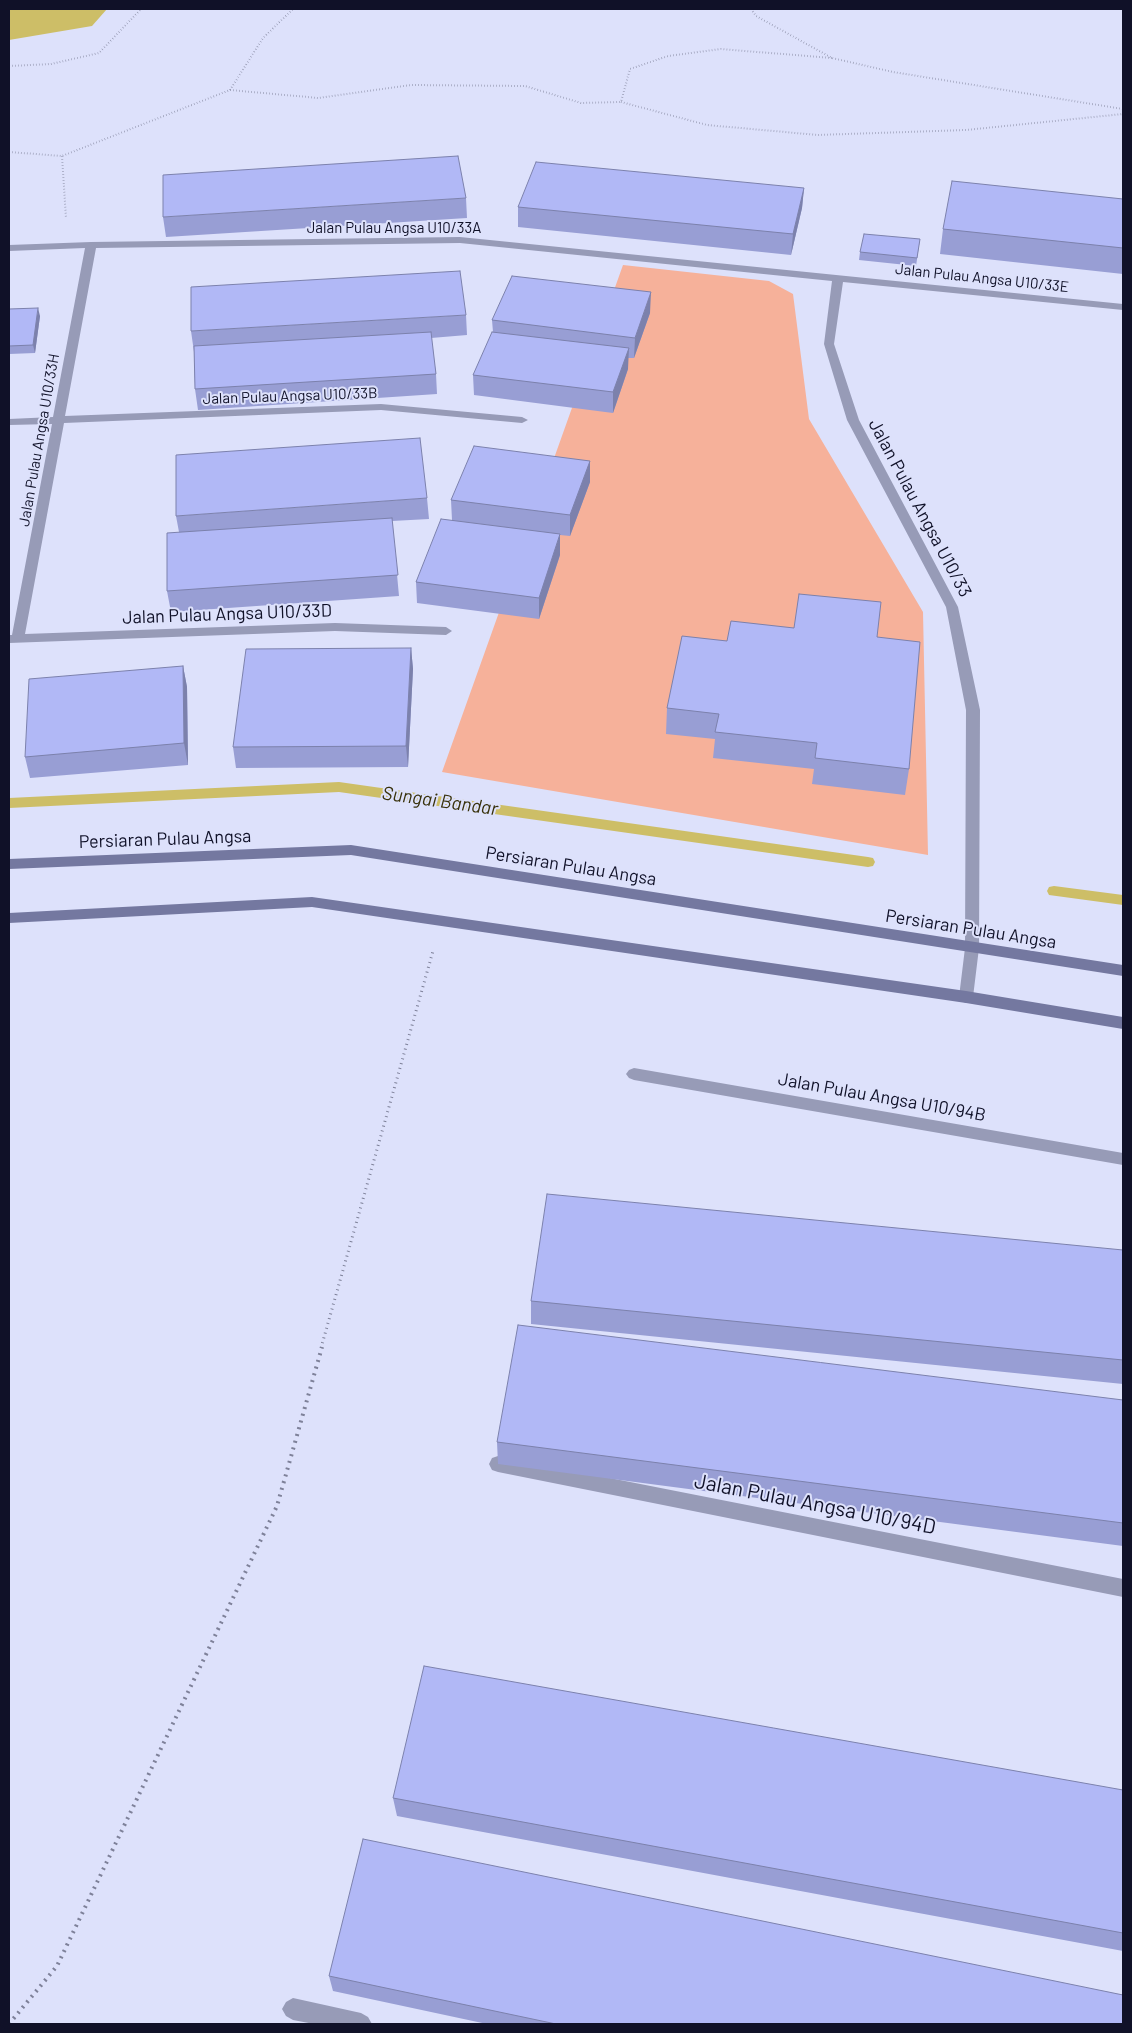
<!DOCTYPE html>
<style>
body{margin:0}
#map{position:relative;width:1132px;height:2033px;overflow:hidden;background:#dde1fb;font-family:Barlow,sans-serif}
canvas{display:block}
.frame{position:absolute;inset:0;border:10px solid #101128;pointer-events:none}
</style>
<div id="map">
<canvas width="1132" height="2033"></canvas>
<div class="frame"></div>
</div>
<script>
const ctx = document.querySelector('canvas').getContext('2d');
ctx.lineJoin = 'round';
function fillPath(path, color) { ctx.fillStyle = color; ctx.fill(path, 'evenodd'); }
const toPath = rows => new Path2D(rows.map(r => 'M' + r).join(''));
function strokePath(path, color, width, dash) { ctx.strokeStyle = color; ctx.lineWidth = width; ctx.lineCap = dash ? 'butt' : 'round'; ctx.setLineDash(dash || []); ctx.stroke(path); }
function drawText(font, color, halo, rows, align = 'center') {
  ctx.font = font + ' Barlow,sans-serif'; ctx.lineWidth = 4; ctx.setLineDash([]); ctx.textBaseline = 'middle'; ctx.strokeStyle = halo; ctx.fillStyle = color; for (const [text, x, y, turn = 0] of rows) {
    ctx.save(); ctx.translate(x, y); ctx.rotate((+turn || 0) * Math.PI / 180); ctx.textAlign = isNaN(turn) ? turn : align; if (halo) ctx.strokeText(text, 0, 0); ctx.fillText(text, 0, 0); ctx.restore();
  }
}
const green = toPath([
 [623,265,769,281,793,294,809,419,923,612,928,855,442,772]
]);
const water = toPath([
 [9,9,107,9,92,26,9,40]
]);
const stream = toPath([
 [339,782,868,857,873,858,875,862,873,866,868,867,339,792,9,808,9,798,339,782],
 [1054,886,1123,895,1123,905,1049,895,1047,891,1049,887,1054,886]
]);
const pathFar2 = toPath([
 [751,9,756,16,832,58,893,72,1123,109],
 [9,66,51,64,99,53,141,9],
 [230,90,263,38,293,9],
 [621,102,707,125,818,135,966,130,1123,114],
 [9,152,62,156,230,90,318,98,411,85,525,86,581,103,621,102,630,69,668,56,721,49,832,58],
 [62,156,66,218]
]);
const pathFar1 = toPath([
 [321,1348,433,951]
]);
const path = toPath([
 [9,2024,57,1966,277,1506,322,1347]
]);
const street = toPath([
 [460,237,1123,304,1123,310,843,282,834,344,859,420,958,607,980,710,979,948,973,997,971,1001,966,1003,961,1001,959,997,965,948,966,710,946,607,847,420,824,344,832,281,460,243,96,248,65,416,381,404,522,417,528,420,522,423,381,410,64,423,25,634,335,623,446,627,452,631,446,635,335,631,9,643,9,635,12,635,52,424,9,425,9,419,53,417,85,248,9,251,9,245,91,242,460,237],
 [634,1068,1123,1153,1123,1165,634,1080,629,1078,626,1074,629,1070,634,1068],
 [498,1456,1123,1579,1123,1597,498,1472,492,1470,489,1464,492,1458,498,1456],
 [293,1998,361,2013,368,2017,372,2024,314,2024,293,2020,286,2016,282,2009,286,2002,293,1998]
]);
const secondary = toPath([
 [351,845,1123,965,1123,976,351,855,9,869,9,859,351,845],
 [312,897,966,991,1123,1017,1123,1029,966,1003,312,907,9,923,9,913,312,897]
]);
const wall = toPath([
 [804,188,802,208,791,255,518,227,518,207],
 [466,198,467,218,166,237,163,217],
 [1123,199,1123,274,940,254,943,229],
 [920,239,916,266,859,260,860,252],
 [9,309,40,316,35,353,9,354],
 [650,313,634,358,628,358,628,369,613,413,474,395,473,375,493,332,492,320],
 [466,315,467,335,431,338,436,374,437,394,198,410,195,389,194,352,191,331],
 [590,461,590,482,570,536,560,535,560,555,539,619,417,603,416,582,452,520,451,500],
 [427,498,429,519,392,521,399,596,171,612,167,591,179,532,176,516],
 [877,637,909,769,905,795,812,784,814,769,713,758,715,739,666,734,667,708,727,641],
 [411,648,413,669,408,767,236,768,233,747],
 [183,666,187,687,188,765,30,778,25,757],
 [1123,1250,1123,1384,531,1324,531,1301],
 [1123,1400,1123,1546,498,1464,497,1442],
 [1123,1790,1123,1951,397,1816,393,1798],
 [329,1976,1123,2024,487,2024,333,1991]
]);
const shadedWall = toPath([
 [804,188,802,208,791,255,793,234],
 [651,292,650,313,634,358,635,338],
 [38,308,40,316,35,353,33,345],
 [629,348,628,369,613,413,613,392],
 [590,461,590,482,570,536,570,515],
 [560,534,560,555,539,619,539,598],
 [411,648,413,669,408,767,406,746],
 [183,666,187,687,188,765,184,743]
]);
const building = toPath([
 [458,156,466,198,163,217,163,175,458,156],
 [536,162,804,188,793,234,518,207,536,162],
 [952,181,1123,199,1123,248,943,229,952,181],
 [864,234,920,239,917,258,860,252,864,234],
 [460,271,466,315,191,331,191,287,460,271],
 [512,276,651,292,635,338,492,320,512,276],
 [38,308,33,345,9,346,9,309,38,308],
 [431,332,436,374,195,389,194,346,431,332],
 [492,332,629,348,613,392,473,375,492,332],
 [420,438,427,498,176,516,176,455,420,438],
 [474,446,590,461,570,515,451,500,474,446],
 [392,518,398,575,167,591,167,533,392,518],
 [441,519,560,534,539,598,416,582,441,519],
 [799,594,881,602,877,637,920,642,909,769,815,758,817,743,715,732,719,714,667,708,682,636,727,641,731,621,794,628,799,594],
 [411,648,406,746,233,747,246,649,411,648],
 [183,666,184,743,25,757,29,679,183,666],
 [547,1194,1123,1250,1123,1360,531,1301,547,1194],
 [518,1325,1123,1400,1123,1523,497,1442,518,1325],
 [424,1666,1123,1790,1123,1933,393,1798,424,1666],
 [363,1839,1123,1995,1123,2024,556,2024,329,1976,363,1839]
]);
const farStreetnames = [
 ["Jalan Pulau Angsa U10/33A",394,228],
 ["Jalan Pulau Angsa U10/33E",982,278,6],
 ["Jalan Pulau Angsa U10/33B",290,396,-2],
 ["Jalan Pulau Angsa U10/33H",39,440,-80]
];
const streetNames = [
 ["Jalan Pulau Angsa U10/33",920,508,62],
 ["Jalan Pulau Angsa U10/33D",227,614,-2],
 ["Persiaran Pulau Angsa",165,839,-2],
 ["Persiaran Pulau Angsa",571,866,9],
 ["Persiaran Pulau Angsa",971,929,9],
 ["Jalan Pulau Angsa U10/94B",882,1097,10]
];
const waterNames = [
 ["Sungai Bandar",440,801,8]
];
const nearStreetnames = [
 ["Jalan Pulau Angsa U10/94D",815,1504,11]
];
fillPath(green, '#f6b19a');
fillPath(water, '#cdbe67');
fillPath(stream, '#cdbe67');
strokePath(pathFar2, '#7e8199', 2, [0.5, 2.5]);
strokePath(pathFar1, '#7e8199', 3, [1, 4]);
strokePath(path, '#7e8199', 4, [2, 5]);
fillPath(street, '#979bb7');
fillPath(secondary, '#7478a0');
fillPath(wall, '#989ed4');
fillPath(shadedWall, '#7c81ac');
fillPath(building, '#b1b8f6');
strokePath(building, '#7c81ac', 1);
drawText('15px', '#101128', '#dde1fb', farStreetnames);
drawText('18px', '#101128', '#dde1fb', streetNames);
drawText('italic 19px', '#38310b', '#dde1fb', waterNames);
drawText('21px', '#101128', '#dde1fb', nearStreetnames);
</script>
